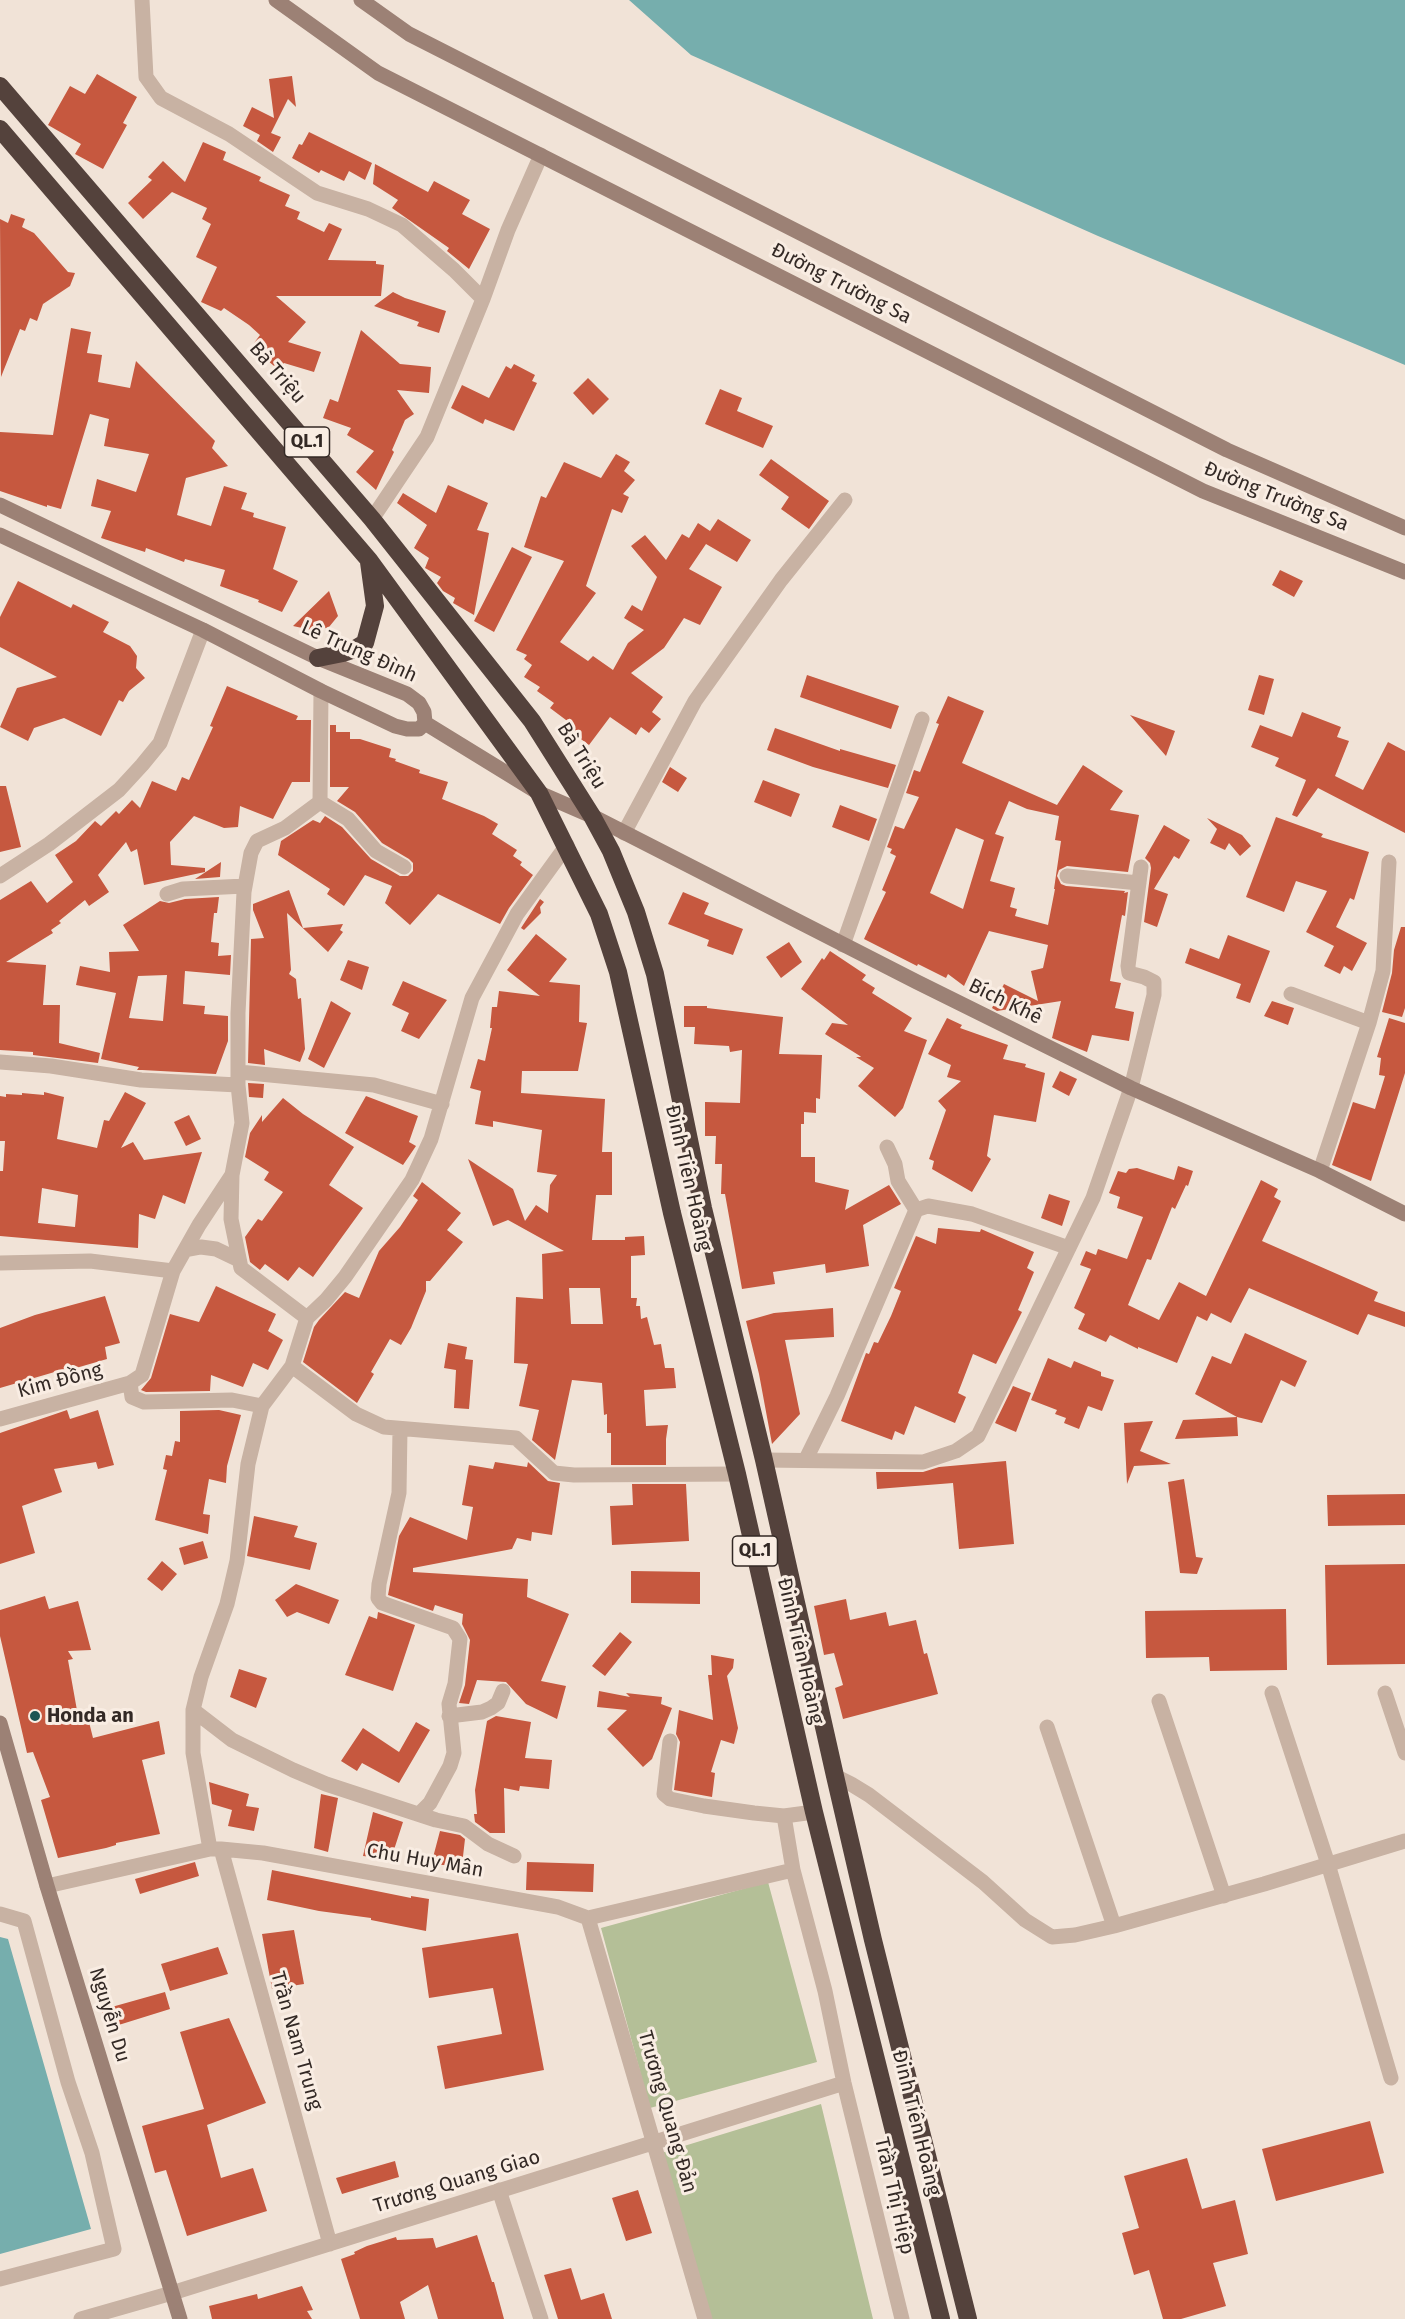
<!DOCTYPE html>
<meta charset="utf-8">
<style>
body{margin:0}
canvas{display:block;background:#f1e3d7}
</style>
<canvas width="1405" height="2319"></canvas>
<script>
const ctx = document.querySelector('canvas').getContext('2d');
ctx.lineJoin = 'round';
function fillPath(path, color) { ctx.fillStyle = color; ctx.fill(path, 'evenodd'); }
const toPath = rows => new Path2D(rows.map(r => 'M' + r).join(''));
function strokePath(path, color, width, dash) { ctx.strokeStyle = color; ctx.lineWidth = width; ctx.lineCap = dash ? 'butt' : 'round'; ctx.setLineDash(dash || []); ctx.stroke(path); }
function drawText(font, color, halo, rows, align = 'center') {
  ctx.font = font + ' "Fira Sans",sans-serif'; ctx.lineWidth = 6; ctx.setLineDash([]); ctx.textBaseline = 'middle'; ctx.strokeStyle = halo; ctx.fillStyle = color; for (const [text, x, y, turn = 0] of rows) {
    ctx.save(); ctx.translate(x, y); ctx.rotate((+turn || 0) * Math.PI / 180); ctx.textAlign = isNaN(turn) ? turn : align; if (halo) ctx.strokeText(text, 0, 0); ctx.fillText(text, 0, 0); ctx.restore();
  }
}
const green = toPath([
 [768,1882,817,2062,650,2108,601,1928],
 [821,2104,873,2319,707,2319,658,2154]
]);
const water = toPath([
 [629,0,1405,0,1405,365,1098,236,691,55],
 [0,1937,8,1939,91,2229,0,2254]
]);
const building = toPath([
 [97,74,137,97,123,123,127,125,103,169,75,154,81,144,48,125,70,86,85,94],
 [292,76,296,107,288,99,271,133,281,137,273,152,257,141,260,135,243,126,252,107,274,118,269,79],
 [309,132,372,163,365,180,349,171,344,181,321,170,319,173,292,158,299,144,302,145],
 [203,142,226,152,223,160,261,177,259,181,290,195,285,206,300,212,297,219,324,232,329,223,342,229,328,260,376,261,376,264,384,265,381,296,276,296,306,322,288,342,321,352,314,372,284,363,279,370,251,347,260,335,249,325,224,308,221,311,201,302,217,267,196,257,211,224,202,219,207,208,172,192,143,219,128,203,152,180,148,177,163,161,185,182],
 [375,164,428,192,434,181,470,200,462,214,490,229,469,269,447,251,449,248,392,208,398,200,373,184],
 [11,214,25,219,22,227,34,233,68,272,75,273,70,286,43,304,37,321,30,318,25,331,20,329,1,377,0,219,8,223],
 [393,292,405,298,446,311,439,333,417,326,419,322,374,306],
 [71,328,91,332,87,353,102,355,98,382,130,388,136,361,215,441,212,448,228,466,186,478,177,515,211,526,224,486,247,493,241,509,254,513,253,517,286,527,273,569,298,581,282,612,258,602,259,600,220,586,225,570,185,559,184,562,146,548,145,552,101,538,111,511,91,506,97,479,136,492,149,454,104,446,109,419,90,414,61,509,47,505,47,507,0,491,0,432,53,435],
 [361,330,400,364,431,367,429,393,397,390,414,414,405,420,392,450,394,452,376,490,356,472,374,451,347,435,351,428,323,418,330,399,338,402],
 [514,364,535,375,532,381,537,383,514,431,485,419,483,424,451,408,462,385,489,398,506,366,511,369],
 [588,378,609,399,593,415,573,393],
 [720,389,742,398,737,411,773,426,763,448,705,424],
 [616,454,630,462,624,471,635,480,623,494,629,497,622,513,612,509,586,586,596,593,560,642,588,661,593,656,613,670,628,643,644,630,624,618,632,605,642,611,657,577,631,546,645,535,666,560,682,534,689,538,698,523,710,531,718,519,751,540,737,562,706,544,689,569,722,587,700,625,684,618,664,648,631,673,663,697,652,712,661,719,649,733,641,727,636,735,610,717,589,745,570,731,574,726,550,708,554,703,537,691,540,687,524,677,532,665,524,659,527,655,516,650,564,561,524,547,541,496,546,498,564,462,601,478],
 [771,459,829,501,809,529,781,509,789,497,759,475],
 [448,485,488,503,477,530,489,533,474,615,453,603,455,598,443,591,437,583,441,577,425,568,429,558,414,548,427,525,397,503,403,493,436,513],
 [512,547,532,557,494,632,474,621],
 [1280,570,1303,581,1294,597,1272,585],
 [18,581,71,608,73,604,109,622,103,632,130,646,137,656,136,668,145,678,129,691,123,702,119,700,101,736,64,718,34,728,28,741,0,727,17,688,57,677,0,647,0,617],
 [329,591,338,616,329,627,316,631,293,626],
 [807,675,899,706,891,729,800,697],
 [1259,675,1274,679,1264,715,1248,710],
 [227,686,298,716,296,720,311,720,310,782,292,782,273,819,240,806,238,827,224,828,194,816,170,842,171,865,205,868,205,872,144,885,137,849,131,852,126,842,98,875,109,892,89,906,85,900,59,921,61,923,51,930,53,933,6,962,46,965,43,1005,60,1005,59,1043,100,1053,98,1063,33,1055,33,1052,0,1050,0,900,31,881,47,903,73,882,55,855,76,841,95,821,101,826,116,811,119,814,132,800,140,808,152,781,176,791,182,777,189,780,213,727,210,726],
 [948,696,984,711,962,763,1057,805,1083,765,1123,791,1110,810,1139,815,1128,872,1067,866,1059,870,1057,876,1061,884,1066,886,1125,891,1124,893,1128,892,1125,916,1122,915,1110,981,1121,983,1115,1008,1134,1012,1129,1041,1092,1035,1087,1052,1052,1038,1061,1001,997,1011,992,1008,1004,984,1038,1001,1031,971,1043,968,1048,945,989,931,964,986,948,974,946,978,918,964,917,966,864,939,886,892,882,890,896,856,890,853,892,849,887,847,895,826,904,829,919,797,906,793,914,770,920,772,939,724,936,723],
 [1009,801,1027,809,1059,816,1055,840,1061,841,1054,889,1055,889,1048,925,1015,916,1017,909,1010,907,1015,888,990,881,1004,837,995,834],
 [956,828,984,840,963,909,930,893],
 [1302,712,1341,727,1337,737,1349,741,1335,776,1363,790,1388,742,1405,751,1405,833,1318,788,1297,817,1292,815,1306,780,1275,766,1279,758,1251,747,1260,725,1292,737],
 [1130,715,1175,731,1166,756],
 [330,725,336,725,336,732,350,732,350,739,360,739,391,749,389,757,396,759,395,761,420,770,419,773,448,782,442,799,484,816,498,824,492,834,517,850,513,856,522,862,520,865,533,875,509,908,500,924,438,894,410,925,385,903,392,886,365,875,344,906,327,894,330,889,278,855,281,841,313,820,320,823,325,816,342,827,371,859,400,876,408,876,413,871,413,863,409,859,382,843,355,812,337,801,349,787,330,787],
 [775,728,840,751,840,749,896,765,888,788,813,767,767,750],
 [670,767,687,778,678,792,662,782],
 [763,780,800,794,791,817,754,802],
 [0,786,6,786,21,847,0,852],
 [840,805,877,819,869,841,832,827],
 [1276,817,1323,834,1321,837,1369,852,1354,900,1350,898,1336,927,1367,943,1352,971,1344,966,1340,974,1324,966,1334,946,1306,932,1327,891,1296,881,1284,912,1246,897],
 [1207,818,1242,835,1251,846,1240,856,1229,843,1225,850,1210,843,1217,829],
 [1164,825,1190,840,1179,859,1174,856,1154,889,1168,894,1157,927,1144,922,1151,868,1150,863,1145,858],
 [221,862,220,877,195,879],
 [289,890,303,928,343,924,340,930,343,932,328,952,287,913,291,970,289,974,296,979,298,999,301,998,305,1049,300,1062,264,1049,265,1065,248,1063,251,939,264,938,253,910,253,904],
 [683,892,709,903,704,914,743,929,733,955,707,946,709,940,668,924],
 [219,897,217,913,214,913,211,942,219,943,218,956,231,955,230,975,185,971,183,1004,205,1006,204,1014,228,1016,228,1041,216,1074,142,1070,137,1070,139,1067,101,1059,116,993,76,985,80,966,110,972,109,952,139,951,123,925,160,901,169,903,185,899],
 [167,975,163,1021,129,1018,138,976],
 [540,899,544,902,540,907,541,913,524,930,521,928],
 [1401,927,1405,927,1405,1008,1402,1017,1382,1012,1392,973,1394,950],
 [536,934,567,959,549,982,580,985,579,1022,587,1023,578,1071,522,1071,521,1093,605,1099,602,1152,612,1152,612,1195,596,1195,592,1240,625,1240,625,1237,644,1236,645,1255,631,1256,631,1298,637,1298,636,1306,640,1306,641,1319,647,1317,654,1345,661,1344,665,1368,674,1368,676,1388,644,1390,646,1426,668,1425,666,1439,666,1465,611,1465,611,1433,607,1433,607,1414,604,1415,602,1383,572,1380,555,1460,532,1440,539,1410,519,1406,528,1364,514,1363,516,1297,543,1299,542,1254,564,1251,508,1220,493,1226,468,1159,513,1189,525,1221,536,1205,548,1213,550,1185,557,1175,537,1172,542,1130,493,1121,493,1127,475,1124,481,1091,470,1088,478,1059,485,1061,492,1028,490,1028,492,1007,497,1007,499,991,540,996,507,970],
 [569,1288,600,1288,603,1324,571,1324],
 [1228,935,1270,951,1250,1003,1236,998,1241,984,1185,963,1190,948,1219,959],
 [789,942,802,962,781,978,766,957],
 [830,951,866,975,862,980,875,988,872,993,912,1018,904,1031,927,1040,903,1108,895,1117,858,1086,874,1068,856,1057,861,1057,860,1056,825,1034,832,1023,848,1025,801,989,822,958,824,960],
 [348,960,369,967,362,990,340,980],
 [403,981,447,1000,419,1039,401,1031,409,1013,392,1005],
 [331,1001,351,1013,324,1068,308,1059],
 [1272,1001,1294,1008,1288,1025,1264,1016],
 [684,1006,707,1006,707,1008,783,1017,779,1054,822,1055,820,1099,816,1098,816,1113,804,1112,804,1124,801,1124,801,1157,815,1157,815,1182,849,1190,845,1210,889,1185,901,1204,863,1225,869,1266,826,1273,825,1264,773,1272,775,1284,742,1289,725,1194,721,1194,722,1164,715,1164,716,1136,705,1136,705,1102,740,1103,742,1050,730,1052,729,1046,694,1044,695,1027,684,1027],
 [947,1018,962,1025,960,1028,1008,1045,1003,1059,1026,1064,1025,1067,1045,1073,1036,1122,994,1115,987,1156,991,1159,972,1192,932,1169,934,1161,929,1159,946,1110,938,1101,961,1081,947,1077,951,1065,928,1054],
 [1389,1018,1405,1023,1405,1073,1371,1181,1332,1165,1353,1102,1375,1109,1385,1076,1379,1075,1381,1058,1377,1057],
 [1060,1071,1077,1079,1069,1096,1052,1087],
 [248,1083,264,1084,263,1098,249,1097],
 [44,1092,64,1097,57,1139,97,1148,104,1120,109,1121,125,1092,146,1103,121,1148,133,1142,144,1160,202,1152,185,1204,163,1195,155,1219,139,1214,138,1248,0,1236,0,1171,3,1171,5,1141,0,1141,0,1096,6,1097,6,1094,22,1095,22,1093,44,1095],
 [42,1188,78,1195,75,1227,38,1223],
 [366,1096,418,1116,409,1142,416,1146,403,1165,345,1133],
 [283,1098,303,1114,354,1147,329,1185,363,1208,313,1277,299,1267,288,1281,265,1264,260,1270,250,1262,245,1237,258,1219,262,1221,283,1192,264,1180,269,1172,245,1157,250,1133,262,1115,262,1122],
 [189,1115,201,1139,186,1146,174,1122],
 [1178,1166,1193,1171,1188,1186,1186,1185,1175,1209,1172,1207,1151,1260,1147,1259,1128,1305,1159,1320,1179,1282,1206,1296,1261,1180,1278,1189,1274,1197,1281,1201,1262,1241,1378,1292,1374,1301,1405,1312,1405,1327,1368,1314,1358,1335,1249,1288,1231,1323,1211,1313,1207,1321,1197,1316,1177,1363,1138,1347,1138,1349,1110,1335,1106,1342,1078,1329,1085,1314,1074,1308,1091,1269,1080,1265,1086,1251,1096,1255,1098,1249,1127,1259,1143,1217,1117,1208,1120,1197,1109,1193,1118,1171,1126,1173,1129,1169,1137,1168,1174,1180],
 [422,1182,461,1213,447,1230,463,1242,430,1281,426,1281,426,1291,411,1328,401,1345,390,1339,371,1372,374,1374,357,1403,303,1362,314,1327,319,1320,345,1292,359,1298,379,1251,400,1227,418,1200,413,1196],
 [1049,1194,1070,1201,1062,1226,1041,1218],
 [938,1228,980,1232,981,1229,1034,1252,1027,1268,1034,1272,1018,1310,1022,1312,996,1364,973,1354,958,1393,966,1397,955,1423,915,1406,904,1435,895,1431,892,1440,841,1421,866,1353,869,1354,874,1342,878,1343,891,1316,901,1291,894,1288,916,1236,936,1244],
 [216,1286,276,1314,268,1331,283,1340,268,1370,253,1363,243,1387,211,1375,210,1391,146,1392,141,1390,151,1378,170,1314,199,1322],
 [105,1296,120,1343,105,1347,107,1359,76,1368,75,1366,0,1388,0,1328,35,1315],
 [833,1308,834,1337,785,1340,800,1414,772,1444,759,1374,746,1321,774,1313],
 [1245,1333,1307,1361,1295,1387,1281,1380,1262,1423,1237,1417,1195,1394,1212,1356,1231,1364],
 [448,1343,467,1347,465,1359,473,1360,469,1409,454,1408,456,1370,444,1368],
 [1048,1358,1071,1368,1074,1361,1101,1372,1101,1376,1114,1380,1102,1411,1088,1406,1079,1429,1064,1423,1066,1418,1055,1414,1057,1410,1031,1400],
 [1013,1386,1031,1393,1016,1432,995,1423],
 [67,1410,70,1419,98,1410,114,1465,98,1469,96,1462,54,1469,62,1492,22,1506,35,1553,0,1564,0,1433],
 [219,1410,241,1415,227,1466,226,1483,209,1479,203,1514,210,1515,208,1534,155,1520,167,1470,163,1469,166,1455,172,1456,175,1441,180,1442,180,1411],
 [1237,1417,1238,1436,1175,1439,1183,1420],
 [1153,1421,1140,1451,1171,1464,1134,1466,1127,1484,1124,1423],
 [1006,1461,1014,1544,959,1549,953,1483,877,1489,876,1472,923,1472,939,1467],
 [495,1462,527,1467,528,1462,548,1481,560,1483,552,1535,532,1532,531,1541,517,1538,512,1549,413,1568,413,1572,528,1579,527,1597,569,1614,541,1681,566,1686,557,1719,526,1704,506,1682,477,1680,469,1704,459,1703,465,1685,470,1640,462,1624,463,1614,435,1605,433,1611,388,1595,399,1536,410,1517,467,1540,473,1507,462,1505,469,1465,493,1469],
 [1184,1479,1196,1557,1203,1558,1197,1574,1180,1573,1168,1482],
 [632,1484,686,1484,689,1541,612,1545,610,1506,633,1505],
 [1405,1494,1405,1525,1328,1526,1327,1495],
 [254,1516,298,1526,294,1537,317,1543,310,1570,247,1556],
 [203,1541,208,1558,184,1565,179,1548],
 [162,1561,177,1574,162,1591,147,1579],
 [1405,1564,1405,1664,1327,1665,1325,1565],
 [631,1571,700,1572,700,1604,631,1603],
 [296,1584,339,1600,329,1624,297,1612,287,1617,275,1600],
 [45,1596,49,1609,78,1601,91,1650,68,1651,73,1659,68,1660,78,1716,87,1714,93,1738,159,1721,165,1754,142,1760,160,1834,116,1843,116,1845,106,1848,58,1858,41,1800,50,1797,33,1752,27,1753,0,1636,0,1610],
 [846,1599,850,1620,886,1612,889,1626,916,1620,924,1654,927,1653,938,1694,843,1719,835,1688,843,1685,834,1653,824,1655,814,1606],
 [1286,1609,1287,1670,1210,1671,1209,1657,1146,1658,1145,1611],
 [378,1612,415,1625,393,1691,345,1675,369,1616,377,1619],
 [620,1632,632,1642,605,1676,592,1666],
 [711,1655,734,1659,733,1668,727,1676,738,1728,734,1744,721,1740,711,1772,715,1773,712,1797,674,1790,680,1742,676,1734,679,1710,713,1720,708,1675,712,1675],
 [239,1669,267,1678,256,1708,230,1697],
 [599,1691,630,1697,626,1693,662,1697,661,1704,672,1708,652,1759,643,1767,607,1729,627,1710,597,1707],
 [496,1716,531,1722,525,1758,552,1760,549,1789,520,1786,519,1791,504,1788,505,1833,490,1833,475,1822,474,1814,477,1814,475,1790,487,1721],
 [416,1722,430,1730,399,1783,362,1763,357,1771,341,1761,363,1728,399,1752],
 [209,1782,249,1794,246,1806,259,1808,254,1831,228,1826,232,1810,212,1804],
 [321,1794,338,1798,328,1852,314,1848],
 [373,1812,403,1822,391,1859,363,1856],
 [440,1831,460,1835,465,1839,462,1865,431,1865],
 [195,1862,199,1876,140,1894,135,1879],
 [527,1862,594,1864,593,1892,526,1890],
 [272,1870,411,1898,411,1896,429,1899,426,1931,371,1920,371,1918,319,1911,267,1900],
 [294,1930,304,1984,272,1989,262,1934],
 [518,1933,544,2070,445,2089,437,2046,502,2034,493,1988,429,1998,422,1948],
 [218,1947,228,1974,170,1991,161,1964],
 [165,1992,170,2009,109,2028,101,2010],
 [229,2018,266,2103,207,2125,221,2178,253,2168,267,2211,187,2236,166,2170,155,2173,142,2126,204,2109,180,2032],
 [1370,2121,1384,2173,1276,2201,1262,2149],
 [1187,2158,1202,2209,1235,2200,1248,2254,1213,2263,1226,2306,1181,2319,1163,2319,1149,2270,1134,2275,1122,2233,1139,2228,1124,2176],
 [395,2161,399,2177,342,2194,336,2178],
 [638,2190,652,2233,626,2241,612,2198],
 [477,2235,492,2282,494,2282,504,2319,438,2319,428,2285,400,2302,405,2319,360,2319,341,2259,355,2254,354,2252,367,2246,396,2237,397,2240,433,2238,436,2248],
 [571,2268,581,2300,604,2293,612,2319,558,2319,544,2275],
 [302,2286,313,2310,307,2311,312,2319,212,2319,209,2306,257,2294,258,2299]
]);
const street = toPath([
 [142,0,146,77,161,98,229,134,317,193,368,209,402,225,454,270,483,299],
 [372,519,427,437,483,299,508,230,541,155],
 [320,802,348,819,376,851,404,867],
 [624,833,695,701,781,580,845,500],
 [0,876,49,844,119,790,142,765,160,743,203,630],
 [1067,876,1139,883],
 [167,894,183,889,245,886],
 [843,945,922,719],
 [1291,994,1369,1023],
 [0,1062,51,1066,141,1080,238,1085],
 [239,1072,374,1085,442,1104],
 [887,1147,895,1164,898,1181,916,1210],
 [1320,1171,1369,1023,1383,971,1389,862],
 [232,1175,231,1219,241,1268,307,1318],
 [185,1250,201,1247,216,1249,239,1260],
 [0,1263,90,1261,173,1271],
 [292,1366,356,1414,384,1427,516,1438,554,1473,574,1475,737,1474],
 [130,1383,132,1397,144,1402,232,1400,262,1406],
 [0,1419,130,1383,142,1375,173,1271,199,1225,232,1175,242,1123,238,1085,238,1013,244,892,251,853,257,841,285,828,320,802,321,691],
 [400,1429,399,1493,379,1584,378,1598,382,1603,453,1628,460,1639,455,1684,449,1704,454,1753,450,1766,430,1803,420,1813],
 [806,1459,837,1396,916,1210,928,1206,972,1214,1069,1248],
 [764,1460,923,1462,956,1451,978,1436,1093,1198,1131,1088,1154,995,1154,982,1144,977,1129,973,1128,966,1141,867],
 [1272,1693,1328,1864,1391,2078],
 [1385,1693,1405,1753],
 [1159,1701,1224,1896],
 [193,1710,232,1740,293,1770,326,1784,436,1820,464,1826,488,1844,514,1856],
 [449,1716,482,1712,491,1708,498,1703,503,1691],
 [1047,1727,1114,1926],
 [670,1741,664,1794,670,1799,704,1806,754,1813,784,1816,814,1812],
 [835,1776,851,1784,869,1795,983,1882,1025,1920,1052,1937,1075,1935,1114,1926,1264,1884,1405,1841],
 [784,1816,793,1870,825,1991,844,2083,902,2319],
 [210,1849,193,1753,193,1710,201,1677,227,1604,237,1561,248,1464,262,1406,292,1366,307,1318,326,1300,345,1277,412,1180,431,1139,472,998,517,914,567,845],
 [221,1849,330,2244],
 [47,1886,210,1849,221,1849,263,1853,558,1907,588,1918,793,1870],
 [0,1914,24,1921,68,2082,92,2153,114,2249,0,2279],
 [588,1918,705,2319],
 [499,2190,541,2319],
 [81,2319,172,2293,844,2083]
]);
const secondary = toPath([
 [276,0,378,73,1203,491,1405,572],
 [361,0,409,34,1227,450,1405,528],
 [0,505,318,658,407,694,419,703,424,712,425,723,419,729,407,729,395,726,321,691,203,630,0,535],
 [425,723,539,793,592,816,917,982,1131,1088,1320,1171,1405,1214],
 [0,1723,47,1886,180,2319]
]);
const highway = toPath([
 [0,86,372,519,532,721,592,816,611,851,636,912,655,974,703,1208,764,1460,835,1776,873,1940,968,2319],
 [0,129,369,560,539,793,599,914,618,972,672,1213,737,1474,814,1812,941,2319],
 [318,658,343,653,355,649,365,643,375,606,369,562]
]);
const markers = [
 [35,1716,6,"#1b5454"]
];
const shields = [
 [307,442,45],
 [755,1551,45]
];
const shieldNames = [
 ["QL.1",307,442],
 ["QL.1",755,1551]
];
const streetNames = [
 ["Đường Trường Sa",841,284,27],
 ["Bà Triệu",277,373,49],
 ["Đường Trường Sa",1276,497,22],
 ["Lê Trung Đình",359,652,24],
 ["Bà Triệu",581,756,58],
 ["Bích Khê",1005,1002,26],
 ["Đinh Tiên Hoàng",688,1178,77],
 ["Kim Đồng",60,1381,-15],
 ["Đinh Tiên Hoàng",800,1651,77],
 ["Chu Huy Mân",425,1861,10],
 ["Nguyễn Du",109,2015,73],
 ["Trần Nam Trung",296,2041,74],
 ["Trương Quang Đản",667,2112,74],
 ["Đinh Tiên Hoàng",916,2123,76],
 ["Trương Quang Giao",457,2182,-17],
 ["Trần Thị Hiệp",894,2196,77]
];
const poiNames = [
 ["Honda an",47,1716]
];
fillPath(green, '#b4bf97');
fillPath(water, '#76aead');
fillPath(building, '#c6583f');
strokePath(street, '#c8b2a3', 15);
strokePath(secondary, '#9c8175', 15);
strokePath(highway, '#54423c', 18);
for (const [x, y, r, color] of markers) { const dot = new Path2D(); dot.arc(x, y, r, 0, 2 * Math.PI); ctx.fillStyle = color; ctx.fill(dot); strokePath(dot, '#f9ede3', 2); }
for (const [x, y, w] of shields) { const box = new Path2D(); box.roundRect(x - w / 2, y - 15, w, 30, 4.5); ctx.fillStyle = '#f9ede3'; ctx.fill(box); strokePath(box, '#332925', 1.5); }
drawText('bold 18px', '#332925', null, shieldNames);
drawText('20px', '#332925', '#f9ede3', streetNames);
drawText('bold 20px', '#332925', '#f9ede3', poiNames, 'left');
</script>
